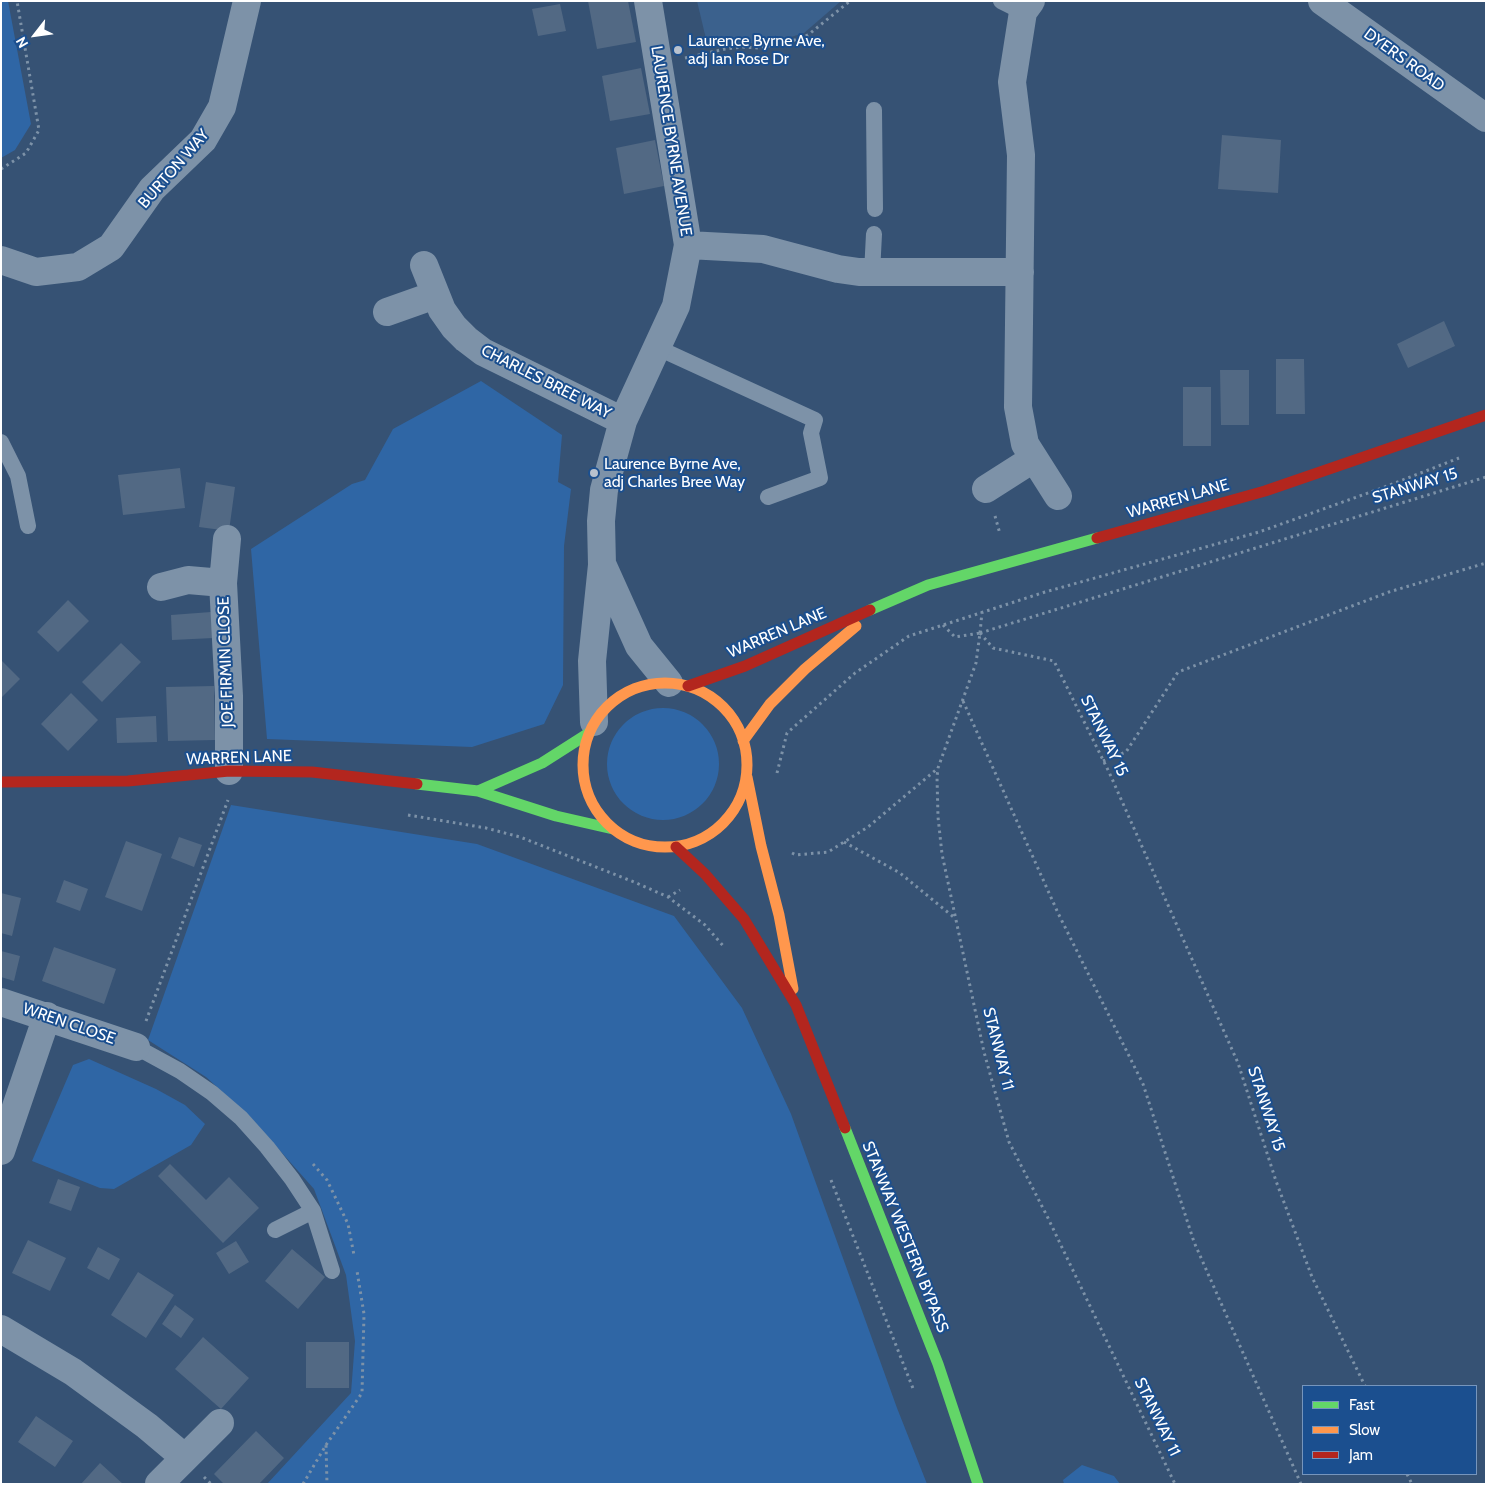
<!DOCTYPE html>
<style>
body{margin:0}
#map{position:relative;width:1487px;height:1485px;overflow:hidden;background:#365274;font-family:Cabin,sans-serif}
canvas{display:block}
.frame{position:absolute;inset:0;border:2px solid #fff;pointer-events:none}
.legend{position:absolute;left:1302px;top:1385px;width:175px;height:90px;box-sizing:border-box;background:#1b4f8f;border:1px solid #7695bc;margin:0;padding:6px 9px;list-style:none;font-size:15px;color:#fff}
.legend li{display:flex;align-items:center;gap:10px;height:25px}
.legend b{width:25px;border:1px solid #7695bc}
.north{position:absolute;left:10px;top:10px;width:50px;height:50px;-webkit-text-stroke:4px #1b4f8f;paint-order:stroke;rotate:240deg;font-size:14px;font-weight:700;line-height:20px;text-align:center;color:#fff}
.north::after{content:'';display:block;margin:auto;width:18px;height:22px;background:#fff;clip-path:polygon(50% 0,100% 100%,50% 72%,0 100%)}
</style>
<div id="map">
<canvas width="1487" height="1485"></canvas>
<div class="frame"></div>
<ul class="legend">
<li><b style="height:6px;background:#63d668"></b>Fast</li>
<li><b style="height:6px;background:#ff974d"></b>Slow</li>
<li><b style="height:6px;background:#b3261e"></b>Jam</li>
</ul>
<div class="north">N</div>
</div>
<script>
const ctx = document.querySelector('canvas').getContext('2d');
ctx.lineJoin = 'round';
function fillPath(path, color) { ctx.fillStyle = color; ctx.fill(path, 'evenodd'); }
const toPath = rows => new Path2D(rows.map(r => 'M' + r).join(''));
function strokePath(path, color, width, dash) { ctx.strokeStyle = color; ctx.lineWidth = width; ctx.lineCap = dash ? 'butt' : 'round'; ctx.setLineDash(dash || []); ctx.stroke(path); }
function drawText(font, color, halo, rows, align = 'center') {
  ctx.font = font + ' Cabin,sans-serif'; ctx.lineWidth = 4; ctx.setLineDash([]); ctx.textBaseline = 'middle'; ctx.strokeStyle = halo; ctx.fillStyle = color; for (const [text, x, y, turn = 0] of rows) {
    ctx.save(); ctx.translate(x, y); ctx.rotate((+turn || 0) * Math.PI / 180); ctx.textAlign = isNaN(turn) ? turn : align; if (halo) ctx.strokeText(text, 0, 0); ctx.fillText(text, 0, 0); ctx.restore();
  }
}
const green = toPath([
 [1,1,8,1,31,124,15,150,1,158],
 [481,381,562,435,558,482,571,489,564,546,563,685,544,724,472,747,267,739,251,549,352,484,365,480,393,429],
 '607 764a56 56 0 1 1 112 0a56 56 0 1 1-112 0Z',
 [231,805,477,844,674,916,742,1008,791,1114,897,1408,927,1484,267,1484,351,1393,355,1341,346,1275,314,1189,251,1118,206,1077,148,1040],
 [89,1059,156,1089,185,1105,205,1124,191,1145,114,1189,100,1188,32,1161,73,1065],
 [1082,1465,1114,1476,1120,1484,1064,1484,1063,1480]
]);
const water = toPath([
 [697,1,841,1,804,33,771,43,707,43]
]);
const building = toPath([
 [588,1,628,1,636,42,597,49],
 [560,4,566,31,538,36,532,9],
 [641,68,650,114,610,121,602,76],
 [1222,135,1281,140,1278,193,1218,189],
 [655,140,664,186,624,194,616,148],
 [1444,321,1455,346,1408,368,1397,344],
 [1276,359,1304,359,1305,414,1276,414],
 [1220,370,1249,370,1249,425,1221,425],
 [1183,387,1211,387,1211,446,1183,446],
 [180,468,185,508,123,515,118,475],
 [206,482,235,487,229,531,199,527],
 [68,600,89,621,58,652,37,632],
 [211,612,213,638,172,640,171,615],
 [121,643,141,662,102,702,82,682],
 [1,660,20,679,1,698],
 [214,686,215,740,168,741,166,687],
 [71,693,98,720,68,751,41,724],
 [156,716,157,742,117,743,116,718],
 [179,837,202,845,194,867,171,858],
 [126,841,162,854,142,911,105,897],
 [64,880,88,889,80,911,56,902],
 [1,893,21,898,12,936,1,933],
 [54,947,116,969,104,1004,42,981],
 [1,951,20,956,14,981,1,977],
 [170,1164,206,1200,229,1177,259,1208,223,1243,158,1176],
 [58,1179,80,1187,71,1211,49,1203],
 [28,1240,66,1258,50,1291,12,1273],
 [236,1241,249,1262,229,1274,216,1253],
 [98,1247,120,1259,109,1280,87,1268],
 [292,1249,325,1277,298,1309,265,1281],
 [138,1272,174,1295,146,1338,111,1315],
 [175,1305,194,1319,181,1338,162,1324],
 [203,1337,249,1378,221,1409,175,1369],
 [306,1342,349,1342,349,1388,306,1388],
 [36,1416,73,1441,55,1467,18,1442],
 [256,1431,284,1458,259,1484,224,1484,214,1474],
 [100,1463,123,1484,81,1484]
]);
const path = toPath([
 [685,58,725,49,742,47,758,48,792,41,808,35,850,1],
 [1,169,26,153,39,130,17,1],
 [995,516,1000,534],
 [943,625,955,637,980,633,976,663,938,768,937,777,938,817,942,854,984,1052,1009,1142,1047,1216,1175,1484],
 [980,633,993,648,1054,661,1109,772,1238,1063,1276,1181,1312,1277,1365,1386],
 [980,633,1486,477],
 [980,633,982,612],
 [963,701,1058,913,1143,1084,1194,1242,1301,1484],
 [1103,761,1126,752,1178,672,1389,592,1486,563],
 [777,773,787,733,855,673,909,636,1045,592,1259,532,1382,488,1459,458],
 [408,815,486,828,520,837,634,882,668,897,705,925,725,948],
 [844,842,900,873,956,919],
 [792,853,796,855,828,852,868,827,937,769],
 [668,897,680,890],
 [146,1021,228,800],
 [313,1164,327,1180,348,1224,354,1255],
 [831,1180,914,1391],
 [326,1445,362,1393,364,1314,357,1271],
 [1407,1474,1412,1484],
 [204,1477,211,1484],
 [303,1484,326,1445,327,1484]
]);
const lane = toPath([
 [1001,1,1023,12],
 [874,110,875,209],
 [872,273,874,234],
 [658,348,815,420,811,433,820,478,768,497],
 [1,442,18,476,28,526],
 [136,1047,180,1071,212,1093,241,1118,267,1147,292,1179,313,1211,332,1271],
 [275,1230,313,1211]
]);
const street = toPath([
 [1031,1,1023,12,1012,82,1021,155,1018,407,1025,444,1058,496],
 [1322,1,1486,118],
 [688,245,763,249,838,269,859,272,1020,272],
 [1,260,36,272,78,267,111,247,152,189,203,140,222,107,247,1],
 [424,265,442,310,454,327,466,339,483,352,623,421],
 [387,312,435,295],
 [986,489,1033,459],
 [227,539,223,583,229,696,229,771],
 [603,566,639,646,669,683],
 [161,587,188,580,223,583],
 [594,722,592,661,602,565,601,521,604,490,623,421,676,306,688,245,648,1],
 [1,1002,136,1047],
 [1,1151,47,1016],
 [1,1329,73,1372,147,1426,185,1458],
 [159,1484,220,1423]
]);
const fast = toPath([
 [870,610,928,585,1097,538],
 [417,784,478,791,556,816,613,829],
 [478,791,542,763,589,733],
 [845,1128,938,1364,978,1484]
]);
const slow = toPath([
 '583 765a82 82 0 1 1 164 0a82 82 0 1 1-164 0Z',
 [743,741,770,704,805,669,856,626],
 [747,777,761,846,779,915,793,989]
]);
const jam = toPath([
 [1097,538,1265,491,1486,415],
 [688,686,745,666,870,610],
 [1,782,128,781,229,771,312,772,417,784],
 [676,847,705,874,744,919,796,1005,845,1128]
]);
const markers = [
 [678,50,5,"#b9c2ce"],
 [594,473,5,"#b9c2ce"]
];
const poiNames = [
 ["Laurence Byrne Ave,",688,41],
 ["adj Ian Rose Dr",688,59],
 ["Laurence Byrne Ave,",604,464],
 ["adj Charles Bree Way",604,482]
];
const streetNames = [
 ["DYERS ROAD",1404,60,36],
 ["LAURENCE BYRNE AVENUE",671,141,81],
 ["BURTON WAY",174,169,-49],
 ["CHARLES BREE WAY",546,382,27],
 ["STANWAY 15",1415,486,-17],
 ["WARREN LANE",1178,499,-16],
 ["WARREN LANE",777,633,-23],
 ["JOE FIRMIN CLOSE",226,662,-92],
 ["STANWAY 15",1104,736,64],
 ["WARREN LANE",239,758,-2],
 ["WREN CLOSE",69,1024,19],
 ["STANWAY 11",998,1049,76],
 ["STANWAY 15",1266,1109,72],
 ["STANWAY WESTERN BYPASS",905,1237,68],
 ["STANWAY 11",1157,1417,64]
];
fillPath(green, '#2f66a5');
fillPath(water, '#3b618d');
fillPath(building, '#526984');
strokePath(path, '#7d92a8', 3, [2.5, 4]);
strokePath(lane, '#7d92a8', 16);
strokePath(street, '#7d92a8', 28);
strokePath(fast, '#63d668', 11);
strokePath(slow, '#ff974d', 11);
strokePath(jam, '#b3261e', 11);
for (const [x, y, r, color] of markers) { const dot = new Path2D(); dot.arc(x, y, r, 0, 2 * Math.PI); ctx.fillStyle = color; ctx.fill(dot); strokePath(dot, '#1b4f8f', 2); }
drawText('16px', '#fff', '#1b4f8f', poiNames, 'left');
drawText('16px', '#fff', '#1b4f8f', streetNames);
</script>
